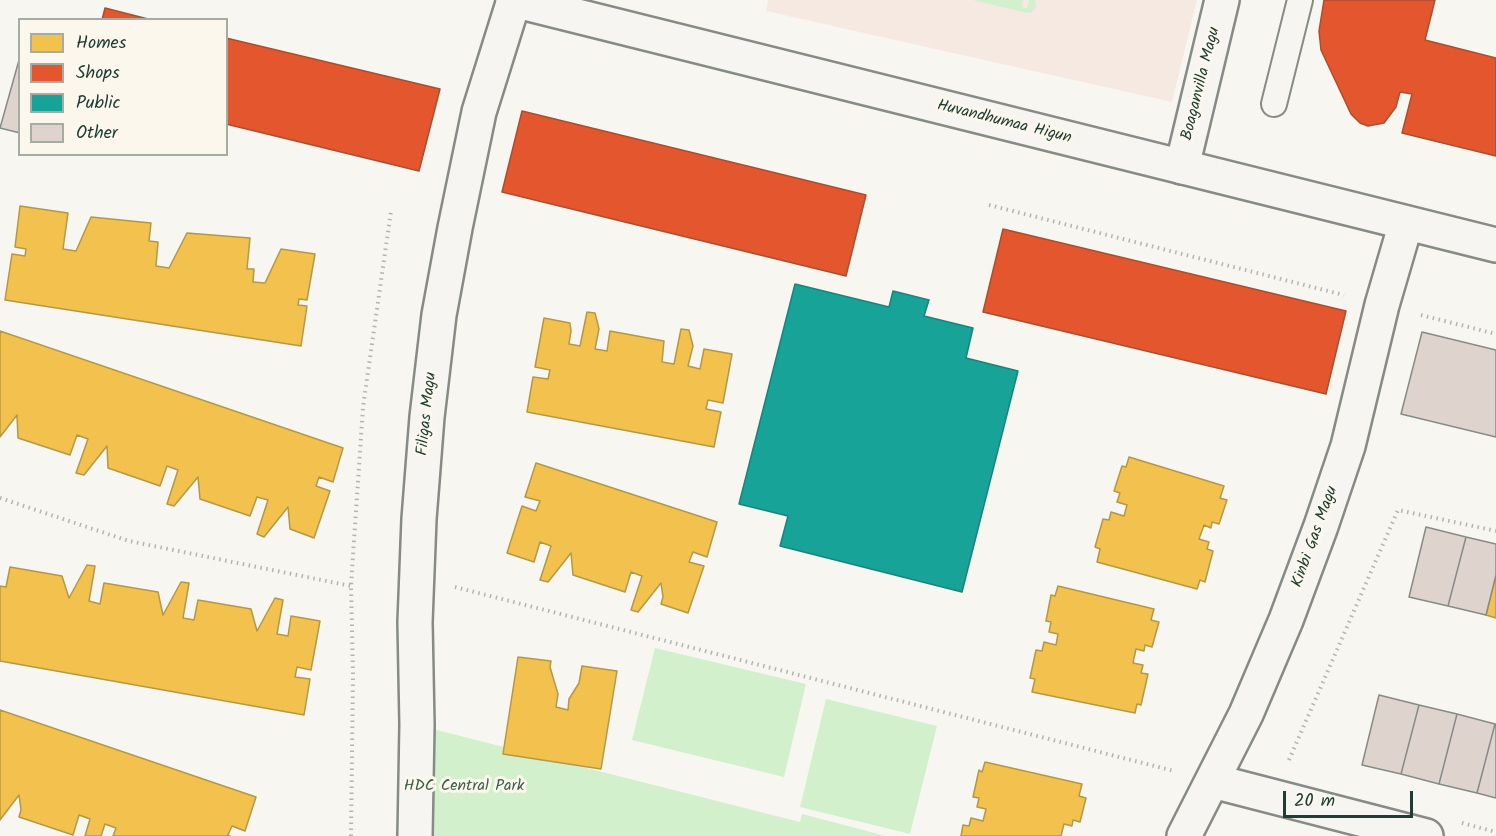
<!DOCTYPE html>
<style>
body{margin:0}
#map{position:relative;width:1496px;height:836px;overflow:hidden;background:#f8f6f0;font-family:Kalam,sans-serif}
canvas{display:block}
.legend{position:absolute;left:18px;top:18px;width:210px;height:138px;box-sizing:border-box;background:#fbf7ec;border:2px solid #a3ada2;margin:0;padding:8px 10px;list-style:none;font-size:18px;color:#1f3d34}
.legend li{display:flex;align-items:center;gap:12px;height:30px}
.legend b{width:30px;border:2px solid #a3ada2}
.scale{position:absolute;left:1283px;top:791px;width:130px;height:27px;box-sizing:border-box;border:3px solid #1f3d34;border-top:0;padding-left:8px;font-size:18px;line-height:21px;white-space:nowrap;color:#1f3d34;-webkit-text-stroke:4px #fbf7ec;paint-order:stroke}
</style>
<div id="map">
<canvas width="1496" height="836"></canvas>
<ul class="legend">
<li><b style="height:16px;background:#f2c14e"></b>Homes</li>
<li><b style="height:16px;background:#e4572e"></b>Shops</li>
<li><b style="height:16px;background:#17a398"></b>Public</li>
<li><b style="height:16px;background:#dfd3ce"></b>Other</li>
</ul>
<div class="scale">20 m</div>
</div>
<script>
const ctx = document.querySelector('canvas').getContext('2d');
ctx.lineJoin = 'round';
function fillPath(path, color) { ctx.fillStyle = color; ctx.fill(path, 'evenodd'); }
const toPath = rows => new Path2D(rows.map(r => 'M' + r).join(''));
function strokePath(path, color, width, dash) { ctx.strokeStyle = color; ctx.lineWidth = width; ctx.lineCap = dash ? 'butt' : 'round'; ctx.setLineDash(dash || []); ctx.stroke(path); }
function drawText(font, color, halo, rows, align = 'center') {
  ctx.font = font + ' Kalam,sans-serif'; ctx.lineWidth = 6; ctx.setLineDash([]); ctx.textBaseline = 'middle'; ctx.strokeStyle = halo; ctx.fillStyle = color; for (const [text, x, y, turn = 0] of rows) {
    ctx.save(); ctx.translate(x, y); ctx.rotate((+turn || 0) * Math.PI / 180); ctx.textAlign = isNaN(turn) ? turn : align; if (halo) ctx.strokeText(text, 0, 0); ctx.fillText(text, 0, 0); ctx.restore();
  }
}
const built = toPath([
 [768,0,1197,0,1172,102,766,11]
]);
const green = toPath([
 [973,0,1023,0,1022,7,1027,8,1029,0,1035,0,1036,7,1032,12,1027,13],
 [655,648,806,684,784,777,632,740],
 [826,699,937,726,910,834,800,807],
 [417,725,800,822,802,814,886,836,415,836]
]);
const homes = toPath([
 [20,206,68,213,63,249,76,251,91,217,151,223,149,241,158,242,156,266,169,268,187,233,250,238,247,269,254,269,253,282,265,283,281,249,315,254,307,300,299,299,298,305,307,306,301,346,5,300,12,254,25,256,26,249,15,247,20,206],
 [587,312,595,313,599,329,595,349,607,351,610,331,664,341,662,362,674,364,681,329,689,330,693,346,688,366,700,369,704,349,732,354,723,403,708,400,706,409,721,412,714,447,527,412,533,377,548,379,550,370,535,367,544,318,570,323,571,331,569,344,580,346,587,312],
 [0,331,343,448,333,482,319,477,316,486,330,491,314,538,290,529,288,507,264,537,257,534,268,500,257,497,250,516,200,499,198,477,174,506,167,504,178,470,167,466,160,486,108,468,107,446,84,475,76,473,88,439,77,435,70,455,18,438,17,415,0,437,0,331],
 [1129,457,1224,486,1220,498,1227,500,1219,524,1212,522,1211,528,1204,525,1199,539,1209,542,1207,549,1213,551,1205,582,1200,580,1197,589,1097,562,1100,549,1095,547,1103,519,1109,520,1111,512,1124,516,1127,505,1117,502,1120,493,1114,491,1122,466,1126,467,1129,457],
 [536,463,717,522,707,557,693,552,689,562,704,566,688,613,661,604,663,597,661,583,638,612,631,610,642,576,631,572,625,592,573,575,571,553,548,582,540,580,551,546,540,542,534,562,507,553,522,506,536,511,540,501,525,497,536,463],
 [87,565,95,566,89,601,100,604,104,583,158,592,163,615,181,582,189,583,183,618,194,620,198,600,251,609,257,631,275,598,283,600,277,634,288,636,291,616,320,621,311,670,297,667,295,677,310,679,304,715,0,661,0,586,6,587,10,567,62,576,69,598,87,565],
 [1496,575,1496,618,1486,615,1496,575],
 [1058,586,1154,609,1151,620,1159,622,1152,647,1145,645,1144,651,1136,649,1133,663,1143,665,1141,673,1148,674,1141,705,1137,704,1135,713,1032,692,1035,679,1030,678,1036,650,1042,651,1044,642,1056,645,1058,634,1049,632,1051,622,1046,621,1051,595,1055,596,1058,586],
 [518,657,551,661,550,667,558,694,556,707,568,710,569,699,579,683,582,666,617,671,601,769,503,754,518,657],
 [0,710,256,797,245,831,232,826,228,835,230,836,113,836,116,828,105,824,101,836,85,836,90,819,79,815,73,835,19,817,21,810,19,795,0,820,0,710],
 [985,762,1082,784,1079,796,1086,798,1080,822,1073,820,1072,826,1064,824,1061,836,961,836,963,825,969,826,971,818,983,821,986,809,977,807,979,798,973,797,979,770,982,772,985,762]
]);
const shops = toPath([
 [1324,0,1435,0,1425,40,1496,58,1496,156,1402,133,1412,94,1400,92,1396,107,1384,123,1368,126,1360,123,1351,114,1321,50,1319,31,1324,0],
 [105,8,152,20,102,20,105,8],
 [226,38,440,89,419,171,226,124,226,38],
 [522,111,866,195,846,276,502,192,522,111],
 [1003,229,1346,311,1326,394,983,312,1003,229]
]);
const public = toPath([
 [795,284,889,307,893,291,929,300,924,316,973,328,966,358,1018,371,962,592,780,546,788,516,739,504,795,284]
]);
const building = toPath([
 [19,60,20,60,20,133,0,128,19,60],
 [1422,332,1496,350,1496,437,1401,414,1422,332],
 [1426,527,1466,537,1448,606,1409,597,1426,527],
 [1466,537,1496,544,1496,575,1486,615,1448,606,1466,537],
 [1379,695,1419,705,1401,774,1362,765,1379,695],
 [1419,705,1457,714,1439,784,1401,774,1419,705],
 [1457,714,1495,724,1477,793,1439,784,1457,714],
 [1495,724,1496,724,1496,798,1477,793,1495,724]
]);
const path = toPath([
 [989,205,1344,295],
 [1421,315,1496,334],
 [0,498,129,541,351,586],
 [455,587,1174,771],
 [1289,760,1398,510,1496,531],
 [1462,823,1496,832],
 [351,836,353,674,351,586,363,407,391,211]
]);
const service = toPath([
 [1274,104,1300,0]
]);
const minor = toPath([
 [1182,167,1222,0],
 [1213,781,1426,836],
 [415,836,417,725,415,622,419,519,427,417,439,315,455,228,479,112,514,0],
 [1184,836,1246,714,1286,620,1321,526,1348,446,1382,305,1406,223]
]);
const tertiary = toPath([
 [513,0,1496,245]
]);
const streetNames = [
 ["Boaganvilla Magu",1202,84,-76],
 ["Huvandhumaa Higun",1004,123,14],
 ["Filigas Magu",428,414,-84],
 ["Kinbi Gas Magu",1316,537,-70]
];
const parkNames = [
 ["HDC Central Park",464,787]
];
fillPath(built, '#f5e9e1');
fillPath(green, '#d3f0cc');
fillPath(homes, '#f2c14e');
strokePath(homes, '#b39946', 1.5);
fillPath(shops, '#e4572e');
strokePath(shops, '#a94f30', 1.5);
fillPath(public, '#17a398');
strokePath(public, '#19847a', 1.5);
fillPath(building, '#dfd3ce');
strokePath(building, '#868b86', 1.5);
strokePath(service, '#868b86', 28);
strokePath(minor, '#868b86', 38);
strokePath(tertiary, '#868b86', 38);
strokePath(path, '#b2b5b1', 4, [1.5, 4.5]);
strokePath(service, '#f6f5f1', 24);
strokePath(minor, '#f6f5f1', 33);
strokePath(tertiary, '#f6f5f1', 33);
drawText('16px', '#1f3d34', '#fbf7ec', streetNames);
drawText('16px', '#3d604c', '#fbf7ec', parkNames);
</script>
